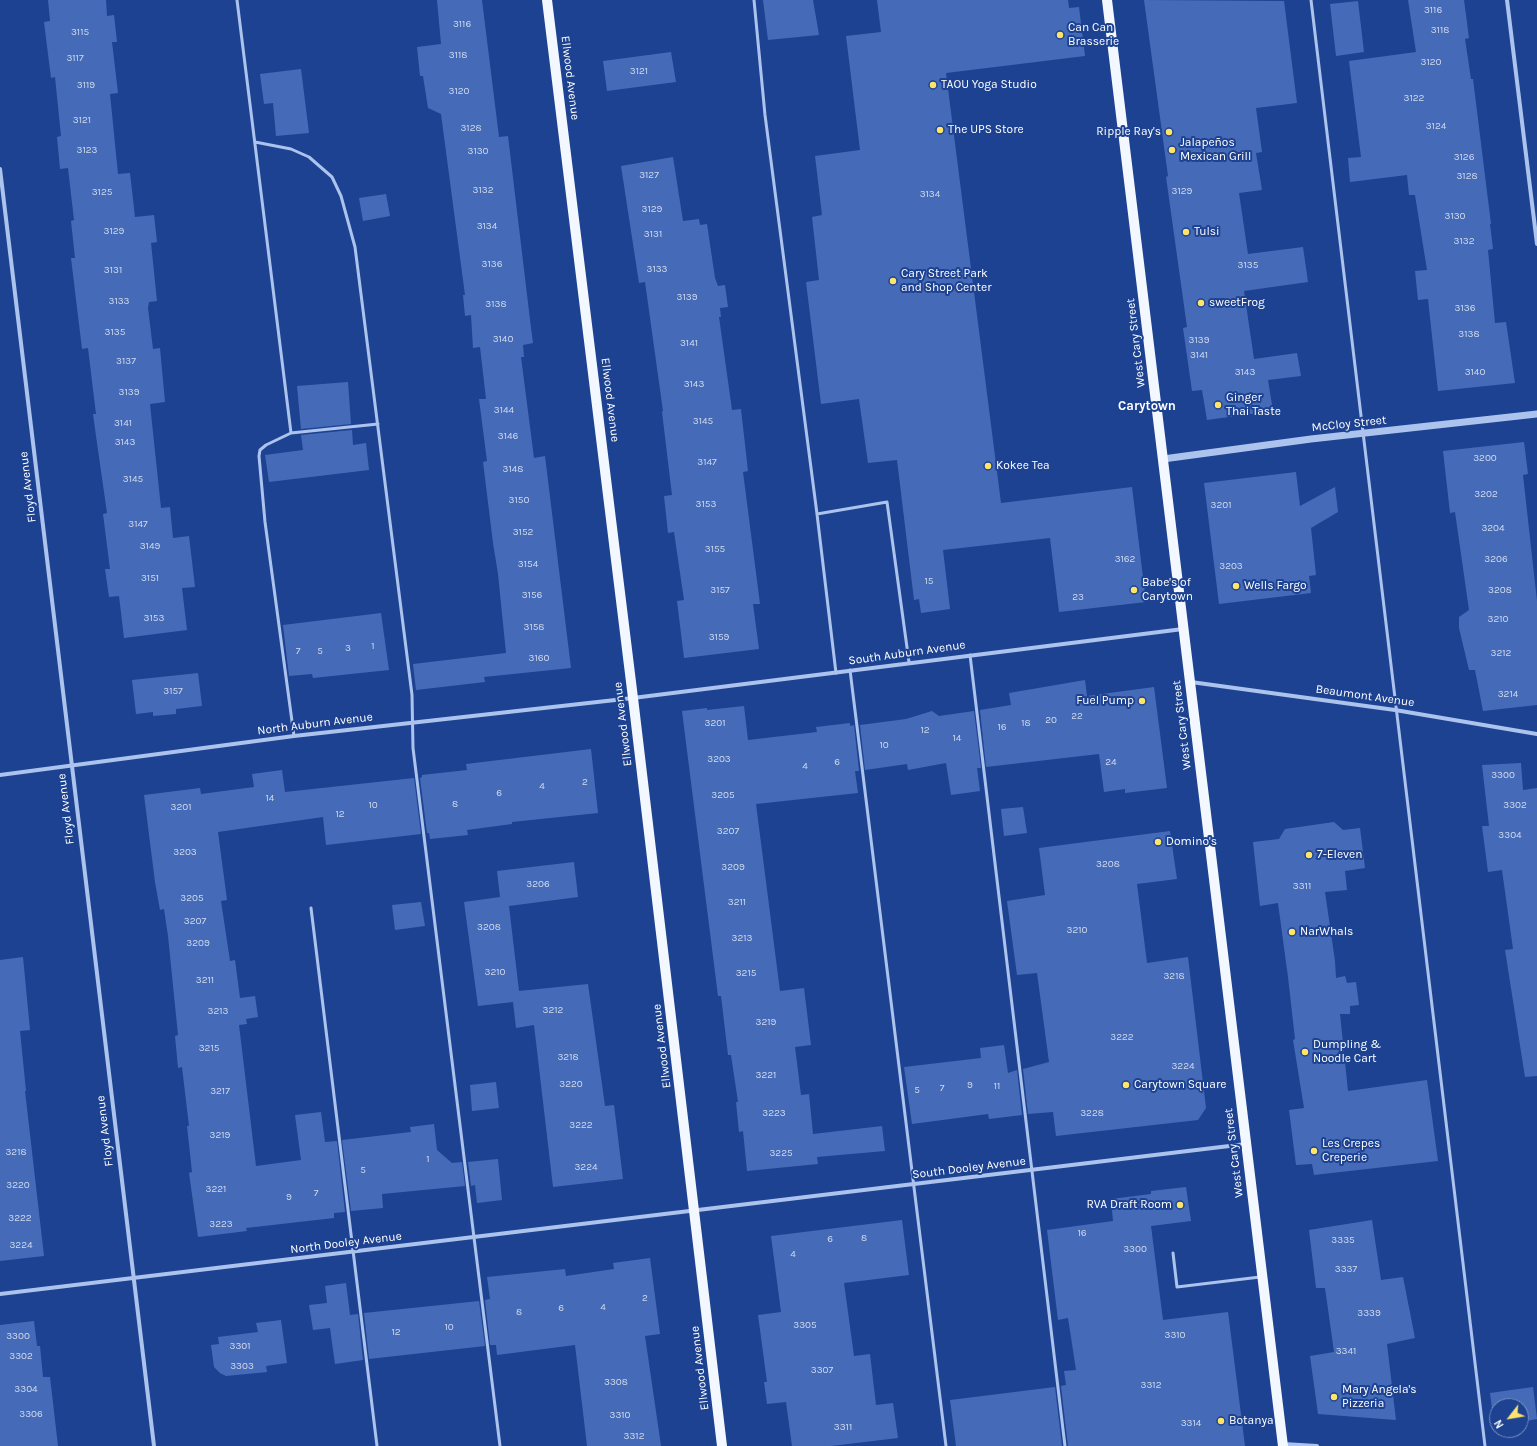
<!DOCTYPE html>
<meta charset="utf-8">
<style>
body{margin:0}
#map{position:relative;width:1537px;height:1446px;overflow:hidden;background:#1d4291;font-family:Karla,sans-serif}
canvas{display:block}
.north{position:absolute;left:1489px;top:1398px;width:40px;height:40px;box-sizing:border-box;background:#1d4291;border:1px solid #778ebd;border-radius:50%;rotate:239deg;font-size:11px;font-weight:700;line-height:16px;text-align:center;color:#fff}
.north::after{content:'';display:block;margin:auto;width:14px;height:18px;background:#fee46b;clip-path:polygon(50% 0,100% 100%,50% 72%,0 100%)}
</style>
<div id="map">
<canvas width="1537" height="1446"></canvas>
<div class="north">N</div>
</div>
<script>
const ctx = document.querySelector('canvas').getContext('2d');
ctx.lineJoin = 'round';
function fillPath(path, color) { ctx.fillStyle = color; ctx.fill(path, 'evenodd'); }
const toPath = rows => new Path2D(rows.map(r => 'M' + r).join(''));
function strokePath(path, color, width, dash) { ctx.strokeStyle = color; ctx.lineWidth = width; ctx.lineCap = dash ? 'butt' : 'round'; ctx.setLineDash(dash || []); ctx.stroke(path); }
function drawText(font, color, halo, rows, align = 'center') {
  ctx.font = font + ' Karla,sans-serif'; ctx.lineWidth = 4; ctx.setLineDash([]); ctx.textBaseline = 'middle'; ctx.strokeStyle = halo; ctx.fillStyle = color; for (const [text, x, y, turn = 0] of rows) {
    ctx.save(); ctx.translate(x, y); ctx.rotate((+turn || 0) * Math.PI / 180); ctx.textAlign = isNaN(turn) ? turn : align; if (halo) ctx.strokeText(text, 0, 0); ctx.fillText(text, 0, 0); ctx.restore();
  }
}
const building = toPath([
 [48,0,106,0,107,16,114,15,117,42,112,42,118,93,110,94,118,174,130,173,135,217,154,215,157,242,151,243,157,301,149,302,148,308,153,349,160,348,165,402,150,404,161,508,170,507,173,538,189,536,195,587,182,588,187,630,124,638,119,596,109,597,105,569,110,569,103,514,107,513,96,436,93,414,96,414,88,348,82,349,71,258,75,258,71,221,74,220,68,168,60,169,57,137,61,136,55,77,51,78,44,22,50,21],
 [437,0,482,0,499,137,508,136,531,328,533,343,523,345,524,357,521,357,534,458,545,456,571,668,484,677,485,682,416,690,413,664,506,653,498,574,493,543,483,462,487,461,479,399,486,399,480,347,473,348,471,315,465,316,463,295,465,295,441,114,428,108,423,76,420,76,417,47,441,44],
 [763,0,813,0,819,35,768,40],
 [877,0,1068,0,1069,8,1079,7,1085,56,946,73,1001,503,1132,487,1146,602,1059,612,1050,538,943,550,950,609,921,613,919,599,914,600,897,460,868,463,859,399,821,404,806,282,819,280,812,217,822,215,815,156,860,150,846,36,881,32],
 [1144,0,1284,1,1297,103,1256,108,1262,152,1256,153,1262,190,1239,193,1248,254,1303,247,1308,282,1244,291,1254,359,1297,353,1301,376,1268,380,1273,411,1207,420,1202,390,1192,391,1183,328,1187,327,1166,177,1168,176],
 [1408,0,1464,0,1469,38,1465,39,1471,79,1473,79,1491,224,1490,224,1493,249,1488,250,1495,323,1506,322,1515,383,1438,391,1428,299,1418,300,1415,271,1427,270,1415,195,1409,195,1407,175,1350,182,1348,158,1361,157,1349,61,1416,52],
 [1358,1,1364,52,1336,56,1330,4],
 [671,52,676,82,607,91,603,61],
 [301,69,309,133,276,136,273,103,264,104,260,74],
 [673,157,683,221,699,219,700,225,707,224,715,278,718,286,725,285,728,307,720,308,721,317,719,317,732,410,741,409,748,471,743,472,760,604,753,604,759,649,684,658,677,601,684,600,674,532,668,533,664,496,672,495,662,412,663,411,645,282,639,283,621,166],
 [386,194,390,216,363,221,359,198],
 [348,382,351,424,301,429,297,386],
 [352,430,353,445,366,443,369,470,269,482,265,455,303,450,301,435],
 [1524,442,1528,474,1523,475,1537,601,1537,705,1483,711,1475,670,1469,670,1459,628,1459,617,1469,610,1455,512,1450,513,1443,451],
 [1296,472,1300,506,1335,487,1338,512,1311,528,1316,575,1309,576,1311,593,1219,604,1204,483],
 [381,613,389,670,313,678,312,674,289,676,283,625],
 [198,673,202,706,176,709,176,714,153,716,153,712,136,714,132,680],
 [1085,680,1087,696,1154,687,1167,788,1125,793,1125,789,1104,792,1099,754,986,767,980,710,1011,705,1009,693],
 [744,706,748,740,817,732,816,727,850,723,850,726,854,725,859,771,855,771,858,793,756,804,780,991,804,988,811,1045,795,1047,801,1095,809,1094,813,1134,882,1126,885,1151,817,1157,818,1164,747,1171,743,1131,739,1132,736,1102,738,1102,731,1055,728,1055,721,996,718,996,682,711,707,708,707,710],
 [932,711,939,716,974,711,981,768,977,768,980,791,951,795,946,763,908,770,907,764,865,770,860,725,906,719],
 [591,749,598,813,512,822,512,824,467,830,468,835,430,839,429,833,427,833,420,778,422,777,422,775,467,770,466,764],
 [1521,763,1523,790,1537,788,1537,1076,1525,1077,1505,950,1513,949,1502,870,1488,872,1482,826,1489,826,1482,765],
 [282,770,285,792,414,778,421,834,326,845,323,817,218,832,227,900,221,901,230,961,235,960,240,998,255,996,258,1017,246,1019,247,1024,239,1025,256,1166,301,1160,295,1115,321,1112,325,1142,337,1141,345,1212,334,1213,334,1218,246,1228,247,1231,198,1237,189,1173,192,1172,187,1126,189,1126,182,1067,178,1068,175,1036,178,1035,168,936,164,909,160,910,155,882,144,795,200,788,201,794,254,787,252,774],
 [1023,807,1027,833,1004,836,1001,809],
 [1334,822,1343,830,1360,828,1365,868,1345,871,1347,890,1325,892,1335,961,1336,978,1345,976,1347,983,1356,982,1359,1005,1350,1006,1350,1014,1340,1014,1348,1091,1427,1080,1438,1161,1314,1175,1312,1164,1296,1165,1289,1110,1304,1108,1293,1040,1295,1039,1288,977,1278,903,1260,906,1253,842,1279,839,1285,829],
 [1170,831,1177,879,1137,884,1147,963,1188,957,1206,1108,1198,1120,1056,1136,1053,1112,1028,1114,1023,1069,1049,1062,1037,973,1017,975,1007,901,1045,895,1039,848],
 [574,862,578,897,509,906,519,991,588,984,605,1106,614,1105,623,1179,553,1187,534,1025,516,1028,513,1002,478,1006,464,902,500,897,497,871],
 [421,902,425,926,395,930,392,905],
 [23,957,30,1030,20,1031,26,1091,25,1091,44,1256,0,1261,0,960],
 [1004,1045,1008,1073,1017,1070,1022,1115,989,1119,988,1114,912,1124,904,1067,981,1058,980,1048],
 [496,1082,499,1108,472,1111,470,1085],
 [434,1124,437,1150,452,1163,462,1162,465,1186,382,1194,383,1208,351,1211,342,1140,411,1132,410,1127],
 [498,1159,502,1200,477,1203,475,1185,471,1186,468,1162],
 [1186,1187,1191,1221,1151,1226,1163,1320,1228,1312,1245,1446,1068,1446,1061,1386,1066,1385,1064,1371,1076,1370,1068,1318,1058,1320,1047,1230,1113,1221,1111,1199,1151,1194,1151,1191],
 [902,1220,909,1275,844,1283,854,1356,870,1354,876,1405,893,1403,898,1438,831,1446,792,1446,786,1402,767,1404,764,1382,767,1382,758,1315,781,1312,771,1236],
 [1372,1220,1381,1280,1403,1277,1415,1338,1387,1344,1396,1420,1318,1414,1310,1356,1334,1352,1325,1288,1316,1288,1309,1230],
 [650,1258,660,1334,645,1336,661,1446,587,1446,575,1345,497,1355,496,1345,490,1345,485,1300,490,1299,487,1277,565,1269,566,1276,614,1269,613,1263],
 [346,1283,350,1315,358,1314,363,1360,335,1364,330,1328,313,1330,309,1305,327,1303,325,1286],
 [479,1301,485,1346,369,1359,364,1313],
 [281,1320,287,1363,266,1366,267,1372,226,1376,220,1373,214,1367,211,1345,219,1344,218,1337,258,1332,256,1323],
 [34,1321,37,1346,40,1346,43,1377,50,1377,58,1446,0,1446,0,1325],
 [1055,1387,1062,1446,956,1446,950,1400],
 [1533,1387,1537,1419,1521,1422,1521,1406,1497,1406,1497,1425,1494,1425,1490,1393]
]);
const service = toPath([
 [237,0,291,433,266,445,260,450,259,456,265,522,294,736],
 [754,0,765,115,817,514,836,673],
 [1311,0,1485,1446],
 [255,142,291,149,309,157,332,177,341,196,355,247,412,695,413,748,500,1446],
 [291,433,378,424],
 [817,514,887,502,909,662],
 [970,655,1065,1446],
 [850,670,946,1446],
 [311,908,377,1446],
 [1173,1253,1177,1287,1260,1277]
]);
const minor = toPath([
 [1507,0,1537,244],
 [0,169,154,1446],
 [1191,682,1395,710,1537,734],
 [0,775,294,736,633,698,1183,629],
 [0,1294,1246,1144],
 [1283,1444,1317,1446]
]);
const tertiary = toPath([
 [1163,459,1311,439,1537,414]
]);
const primary = toPath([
 [547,0,633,698,722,1446],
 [1107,0,1283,1446]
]);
const markers = [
 [1060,35,4,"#fee46b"],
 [933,85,4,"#fee46b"],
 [940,130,4,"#fee46b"],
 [1169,132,4,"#fee46b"],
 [1172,150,4,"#fee46b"],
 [1186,232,4,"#fee46b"],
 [893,281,4,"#fee46b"],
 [1201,303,4,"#fee46b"],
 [1218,405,4,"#fee46b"],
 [988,466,4,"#fee46b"],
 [1236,586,4,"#fee46b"],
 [1134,590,4,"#fee46b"],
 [1142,701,4,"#fee46b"],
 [1158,842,4,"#fee46b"],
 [1309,855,4,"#fee46b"],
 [1292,932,4,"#fee46b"],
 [1305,1052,4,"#fee46b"],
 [1126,1085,4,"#fee46b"],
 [1314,1151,4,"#fee46b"],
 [1180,1205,4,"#fee46b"],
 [1334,1397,4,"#fee46b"],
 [1221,1421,4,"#fee46b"]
];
const numberNames = [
 ["3116",1433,10],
 ["3116",462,24],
 ["3118",1440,30],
 ["3115",80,32],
 ["3118",458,55],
 ["3117",75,58],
 ["3120",1431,62],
 ["3121",639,71],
 ["3119",86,85],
 ["3120",459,91],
 ["3122",1414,98],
 ["3121",82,120],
 ["3124",1436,126],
 ["3128",471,128],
 ["3123",87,150],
 ["3130",478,151],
 ["3126",1464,157],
 ["3127",649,175],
 ["3128",1467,176],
 ["3132",483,190],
 ["3129",1182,191],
 ["3125",102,192],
 ["3134",930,194],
 ["3129",652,209],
 ["3130",1455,216],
 ["3134",487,226],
 ["3129",114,231],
 ["3131",653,234],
 ["3132",1464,241],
 ["3136",492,264],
 ["3135",1248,265],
 ["3133",657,269],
 ["3131",113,270],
 ["3139",687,297],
 ["3133",119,301],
 ["3138",496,304],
 ["3136",1465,308],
 ["3135",115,332],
 ["3138",1469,334],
 ["3140",503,339],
 ["3139",1199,340],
 ["3141",689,343],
 ["3141",1199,355],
 ["3137",126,361],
 ["3143",1245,372],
 ["3140",1475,372],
 ["3143",694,384],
 ["3139",129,392],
 ["3144",504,410],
 ["3145",703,421],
 ["3141",123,423],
 ["3146",508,436],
 ["3143",125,442],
 ["3200",1485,458],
 ["3147",707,462],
 ["3148",513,469],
 ["3145",133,479],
 ["3202",1486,494],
 ["3150",519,500],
 ["3153",706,504],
 ["3201",1221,505],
 ["3147",138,524],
 ["3204",1493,528],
 ["3152",523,532],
 ["3149",150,546],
 ["3155",715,549],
 ["3162",1125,559],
 ["3206",1496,559],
 ["3154",528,564],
 ["3203",1231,566],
 ["3151",150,578],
 ["15",929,581],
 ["3157",720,590],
 ["3208",1500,590],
 ["3156",532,595],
 ["23",1078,597],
 ["3153",154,618],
 ["3210",1498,619],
 ["3158",534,627],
 ["3159",719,637],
 ["1",373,646],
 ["3",348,648],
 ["7",298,651],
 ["5",320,651],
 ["3212",1501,653],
 ["3160",539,658],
 ["3157",173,691],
 ["3214",1508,694],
 ["22",1077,716],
 ["20",1051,720],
 ["3201",715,723],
 ["18",1026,723],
 ["16",1002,727],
 ["12",925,730],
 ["14",957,738],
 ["10",884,745],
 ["3203",719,759],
 ["6",837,762],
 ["24",1111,762],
 ["4",805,766],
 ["3300",1503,775],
 ["2",585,782],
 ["4",542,786],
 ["6",499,793],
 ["3205",723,795],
 ["14",270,798],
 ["8",455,804],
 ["10",373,805],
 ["3302",1515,805],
 ["3201",181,807],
 ["12",340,814],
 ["3207",728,831],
 ["3304",1510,835],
 ["3203",185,852],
 ["3208",1108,864],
 ["3209",733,867],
 ["3206",538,884],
 ["3311",1302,886],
 ["3205",192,898],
 ["3211",737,902],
 ["3207",195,921],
 ["3208",489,927],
 ["3210",1077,930],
 ["3213",742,938],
 ["3209",198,943],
 ["3210",495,972],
 ["3215",746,973],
 ["3218",1174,976],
 ["3211",205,980],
 ["3212",553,1010],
 ["3213",218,1011],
 ["3219",766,1022],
 ["3222",1122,1037],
 ["3215",209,1048],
 ["3218",568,1057],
 ["3224",1183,1066],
 ["3221",766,1075],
 ["3220",571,1084],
 ["9",970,1085],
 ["11",997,1086],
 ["7",942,1088],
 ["5",917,1090],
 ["3217",220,1091],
 ["3223",774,1113],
 ["3228",1092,1113],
 ["3222",581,1125],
 ["3219",220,1135],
 ["3218",16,1152],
 ["3225",781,1153],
 ["1",428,1159],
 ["3224",586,1167],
 ["5",363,1170],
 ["3220",18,1185],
 ["3221",216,1189],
 ["7",316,1193],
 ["9",289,1197],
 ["3222",20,1218],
 ["3223",221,1224],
 ["16",1082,1233],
 ["8",864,1238],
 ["6",830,1239],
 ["3335",1343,1240],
 ["3224",21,1245],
 ["3300",1135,1249],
 ["4",793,1254],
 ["3337",1346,1269],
 ["2",645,1298],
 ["4",603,1307],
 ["6",561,1308],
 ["8",519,1312],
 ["3339",1369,1313],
 ["3305",805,1325],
 ["10",449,1327],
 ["12",396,1332],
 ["3310",1175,1335],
 ["3300",18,1336],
 ["3301",240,1346],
 ["3341",1346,1351],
 ["3302",21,1356],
 ["3303",242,1366],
 ["3307",822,1370],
 ["3308",616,1382],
 ["3312",1151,1385],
 ["3304",26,1389],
 ["3306",31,1414],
 ["3310",620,1415],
 ["3314",1191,1423],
 ["3311",843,1427],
 ["3312",634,1436]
];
const poiNames = [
 ["Can Can",1068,28],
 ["Brasserie",1068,42],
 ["TAOU Yoga Studio",941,85],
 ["The UPS Store",948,130],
 ["Ripple Ray's",1161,132,"right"],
 ["Jalapeños",1180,143],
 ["Mexican Grill",1180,157],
 ["Tulsi",1194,232],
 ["Cary Street Park",901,274],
 ["and Shop Center",901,288],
 ["sweetFrog",1209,303],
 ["Ginger",1226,398],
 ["Thai Taste",1226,412],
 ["Kokee Tea",996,466],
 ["Babe's of",1142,583],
 ["Carytown",1142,597],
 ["Wells Fargo",1244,586],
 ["Fuel Pump",1134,701,"right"],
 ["Domino's",1166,842],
 ["7-Eleven",1317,855],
 ["NarWhals",1300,932],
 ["Dumpling &",1313,1045],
 ["Noodle Cart",1313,1059],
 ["Carytown Square",1134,1085],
 ["Les Crepes",1322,1144],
 ["Creperie",1322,1158],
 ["RVA Draft Room",1172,1205,"right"],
 ["Mary Angela's",1342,1390],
 ["Pizzeria",1342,1404],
 ["Botanya",1229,1421]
];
const streetNames = [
 ["Ellwood Avenue",570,78,83],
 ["West Cary Street",1136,343,-97],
 ["Ellwood Avenue",610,400,83],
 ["McCloy Street",1349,424,-6],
 ["Floyd Avenue",28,487,-97],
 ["South Auburn Avenue",907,653,-8],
 ["Beaumont Avenue",1365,696,8],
 ["North Auburn Avenue",315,724,-7],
 ["Ellwood Avenue",623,724,-97],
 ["West Cary Street",1182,725,-97],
 ["Floyd Avenue",66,809,-97],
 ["Ellwood Avenue",662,1046,-97],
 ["Floyd Avenue",105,1131,-97],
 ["West Cary Street",1234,1153,-97],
 ["South Dooley Avenue",969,1168,-7],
 ["North Dooley Avenue",346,1243,-7],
 ["Ellwood Avenue",700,1368,-97]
];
const neighbourhoodNames = [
 ["Carytown",1147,406]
];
fillPath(building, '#456bb8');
strokePath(service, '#acc3ee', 3);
strokePath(minor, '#acc3ee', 4);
strokePath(tertiary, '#acc3ee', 7);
strokePath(primary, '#f3f7ff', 10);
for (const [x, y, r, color] of markers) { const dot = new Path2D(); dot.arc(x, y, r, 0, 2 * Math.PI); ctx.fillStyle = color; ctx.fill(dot); strokePath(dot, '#1d4291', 1.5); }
drawText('10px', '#d0daed', null, numberNames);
drawText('12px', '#fff', '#1d4291', poiNames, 'left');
drawText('12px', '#fff', '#1d4291', streetNames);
drawText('bold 13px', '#fff', '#1d4291', neighbourhoodNames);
</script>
